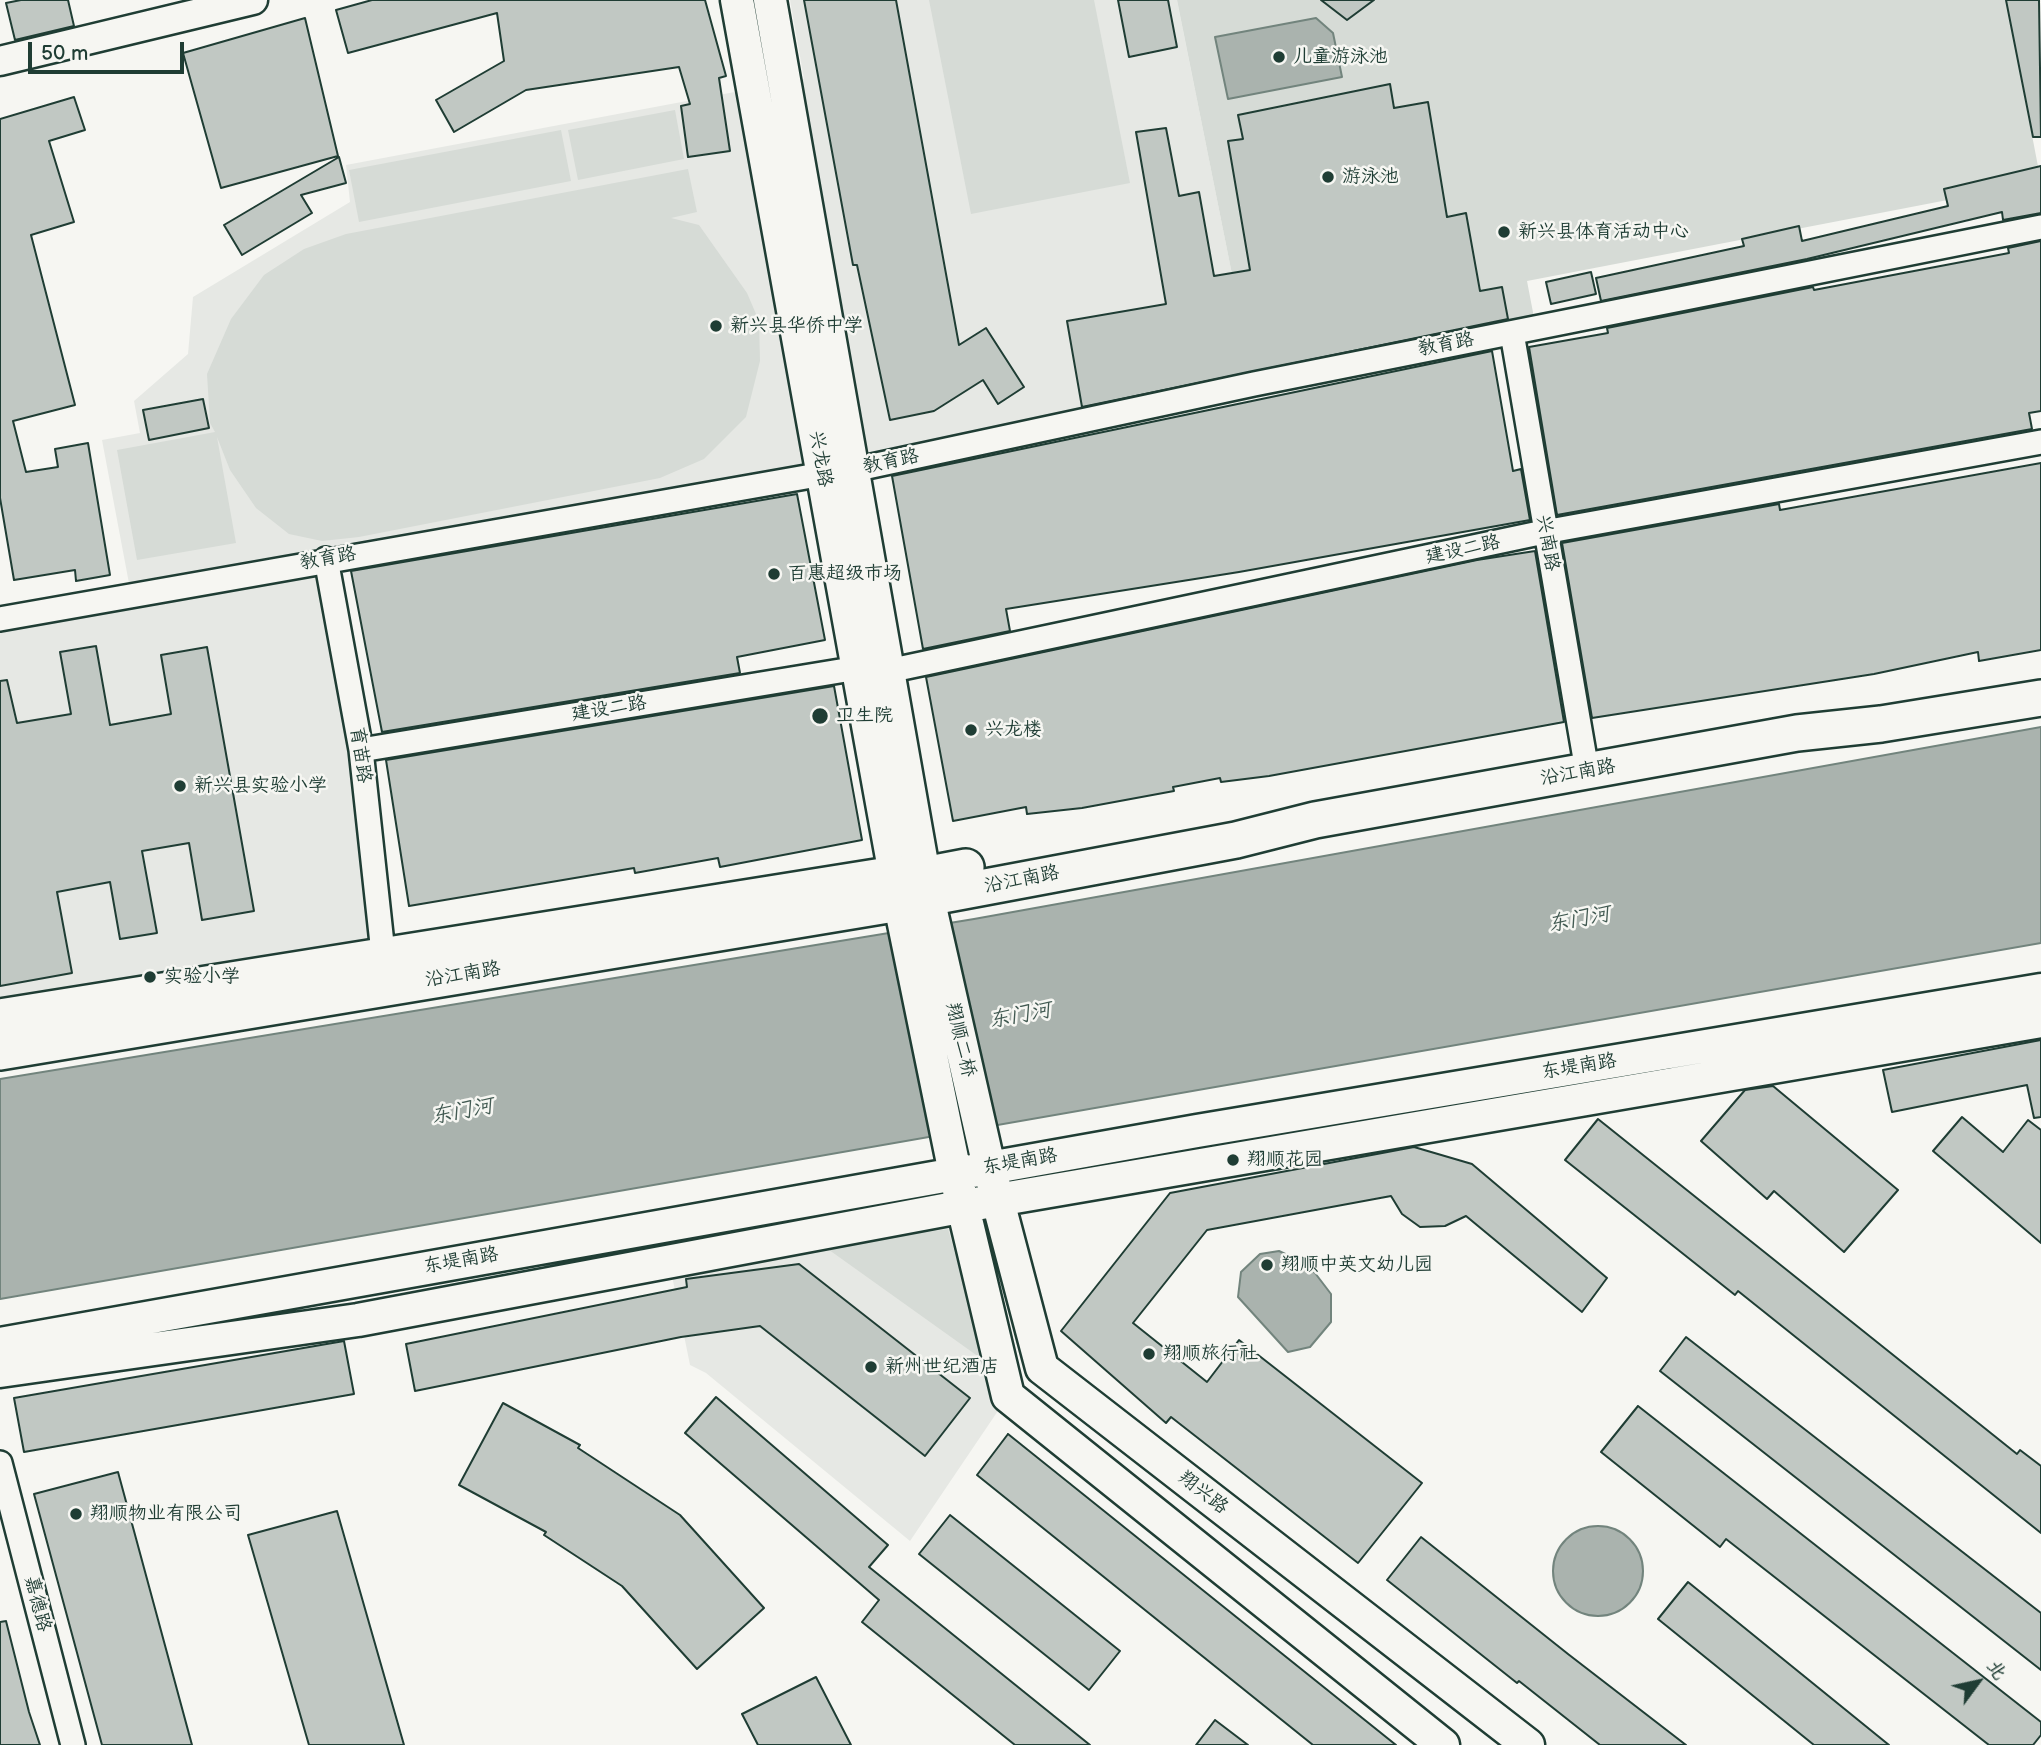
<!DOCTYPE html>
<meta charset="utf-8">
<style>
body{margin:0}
#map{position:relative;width:2041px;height:1745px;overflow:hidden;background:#f6f6f2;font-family:"Balsamiq Sans","LXGW WenKai TC",sans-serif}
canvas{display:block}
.north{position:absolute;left:1943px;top:1647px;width:70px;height:70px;-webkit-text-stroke:5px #f6f6f2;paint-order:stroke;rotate:57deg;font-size:19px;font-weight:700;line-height:28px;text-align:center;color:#1f3d34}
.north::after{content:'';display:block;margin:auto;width:24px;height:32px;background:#1f3d34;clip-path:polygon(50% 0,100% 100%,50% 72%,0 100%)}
.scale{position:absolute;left:28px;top:42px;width:156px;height:32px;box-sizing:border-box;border:4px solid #1f3d34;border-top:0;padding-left:9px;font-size:21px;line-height:24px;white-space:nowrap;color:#1f3d34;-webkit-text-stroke:5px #f6f6f2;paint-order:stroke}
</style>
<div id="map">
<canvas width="2041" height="1745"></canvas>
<div class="north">北</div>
<div class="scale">50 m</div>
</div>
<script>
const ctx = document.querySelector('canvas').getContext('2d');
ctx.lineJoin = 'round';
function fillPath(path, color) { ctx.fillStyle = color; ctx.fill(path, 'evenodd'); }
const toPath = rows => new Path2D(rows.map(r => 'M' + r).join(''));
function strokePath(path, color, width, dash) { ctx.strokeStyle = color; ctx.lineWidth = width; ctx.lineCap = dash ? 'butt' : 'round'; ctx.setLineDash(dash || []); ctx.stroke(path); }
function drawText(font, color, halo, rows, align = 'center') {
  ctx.font = font + ' "Balsamiq Sans","LXGW WenKai TC",sans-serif'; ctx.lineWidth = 5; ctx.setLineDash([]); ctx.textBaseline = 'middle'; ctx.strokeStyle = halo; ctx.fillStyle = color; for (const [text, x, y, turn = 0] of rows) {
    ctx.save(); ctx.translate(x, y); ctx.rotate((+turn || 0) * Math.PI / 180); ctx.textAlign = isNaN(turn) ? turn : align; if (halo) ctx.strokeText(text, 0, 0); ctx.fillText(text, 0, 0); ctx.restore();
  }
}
const built = toPath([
 [790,0,1177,0,1254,384,819,462,326,559,383,953,0,1017,0,619,131,594,102,440,140,433,134,401,188,354,193,297,350,202,346,165,804,79],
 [963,1208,1008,1396,910,1541,706,1373,690,1365,669,1261]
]);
const green = toPath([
 [929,0,1094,0,1130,183,971,214],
 [1177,0,2006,0,2041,182,1527,281,1536,328,1254,384],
 [675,110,684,159,578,180,568,130],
 [561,130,571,181,359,222,349,170],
 [688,169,697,212,671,218,699,225,747,293,759,321,760,361,746,417,704,459,660,478,359,537,322,541,289,534,256,508,230,470,217,437,236,543,137,560,117,450,215,432,210,423,207,374,231,319,264,275,304,249,346,234],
 [948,1229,986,1362,825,1247]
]);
const water = toPath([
 [1316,18,1333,33,1342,77,1228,99,1215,37,1316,18],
 [2041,727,2041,943,0,1299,0,1079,974,919,2041,727],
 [1279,1251,1296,1259,1315,1273,1331,1294,1331,1322,1310,1347,1288,1352,1238,1297,1241,1272,1260,1254,1279,1251],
 '1553 1571a45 45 0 1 1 90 0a45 45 0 1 1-90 0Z'
]);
const building = toPath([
 [21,0,68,0,74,26,15,40,6,3,21,0],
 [372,0,705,0,726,76,719,78,730,151,688,157,681,106,690,104,679,67,526,90,454,132,436,100,504,61,497,13,348,53,336,10,372,0],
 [804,0,896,0,959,345,986,328,1024,387,998,404,983,380,934,411,890,420,857,265,853,265,804,0],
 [1118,0,1168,0,1177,47,1129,57,1118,0],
 [1321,0,1374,0,1347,20,1321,0],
 [2006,0,2039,0,2041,137,2033,137,2006,0],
 [305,18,338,156,221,188,183,53,305,18],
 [1390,84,1394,108,1428,102,1447,217,1466,213,1480,291,1502,287,1508,319,1082,407,1067,321,1166,304,1136,132,1166,128,1179,196,1199,192,1214,276,1250,270,1228,141,1243,139,1238,115,1390,84],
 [74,97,85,130,49,141,74,222,31,235,75,405,13,421,26,472,58,467,55,449,88,443,110,575,76,581,75,570,14,580,0,498,0,119,74,97],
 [339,157,346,183,301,195,312,213,242,255,224,225,339,157],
 [2041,166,2041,213,2003,220,2002,212,1807,259,1601,301,1596,278,1744,246,1742,239,1799,226,1802,241,1948,206,1944,189,2041,166],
 [2041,241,2041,411,2029,413,2032,429,1557,515,1529,347,1608,333,1607,328,1813,287,1814,290,2009,253,2008,248,2041,241],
 [1591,272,1596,294,1551,304,1546,282,1591,272],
 [1492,351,1513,471,1521,469,1530,520,1239,572,1006,609,1010,631,923,649,892,476,1492,351],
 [203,399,209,428,149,440,143,410,203,399],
 [2041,463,2041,650,1979,661,1978,652,1874,674,1592,718,1562,543,1779,504,1780,510,2041,463],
 [797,494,825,640,737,657,740,673,382,732,351,571,797,494],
 [1535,551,1564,722,1269,776,1221,782,1220,778,1173,787,1174,791,1082,808,1027,814,1026,807,953,821,926,677,1477,560,1535,551],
 [96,646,110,725,171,714,161,655,207,647,254,911,202,920,189,843,142,851,157,933,120,939,110,882,57,892,72,973,0,986,0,681,7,680,17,723,71,714,60,652,96,646],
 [834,686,862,840,720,867,718,858,635,873,634,868,409,906,386,760,834,686],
 [2041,1040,2041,1117,2034,1118,2027,1085,1892,1112,1883,1070,2041,1040],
 [1773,1086,1898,1190,1844,1252,1774,1191,1767,1199,1701,1141,1745,1090,1773,1086],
 [1962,1117,2003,1152,2028,1120,2041,1130,2041,1243,1933,1151,1962,1117],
 [1598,1119,2017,1454,2020,1450,2041,1466,2041,1533,1738,1291,1735,1295,1565,1160,1598,1119],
 [1414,1147,1472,1164,1607,1278,1582,1312,1466,1216,1445,1226,1420,1227,1402,1214,1391,1196,1207,1230,1133,1323,1207,1382,1239,1340,1422,1483,1358,1563,1171,1417,1166,1423,1061,1331,1170,1193,1414,1147],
 [799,1264,970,1398,925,1456,760,1326,681,1337,415,1391,406,1344,687,1287,686,1279,799,1264],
 [1686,1337,2041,1613,2041,1670,1660,1371,1686,1337],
 [344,1341,354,1394,24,1452,14,1398,344,1341],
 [716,1397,888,1545,869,1567,1090,1745,1015,1745,862,1622,879,1600,685,1433,716,1397],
 [503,1403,580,1445,578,1448,680,1515,764,1608,697,1669,622,1586,544,1535,546,1532,459,1485,503,1403],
 [1638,1406,2041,1722,2041,1735,2033,1745,1989,1745,1726,1539,1720,1547,1601,1452,1638,1406],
 [1008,1434,1396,1745,1313,1745,977,1475,1008,1434],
 [118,1472,192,1745,102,1745,34,1494,118,1472],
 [337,1511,404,1745,309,1745,248,1535,337,1511],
 [950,1515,1120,1651,1089,1690,919,1554,950,1515],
 [1421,1537,1568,1654,1686,1745,1600,1745,1519,1681,1517,1683,1387,1580,1421,1537],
 [1688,1582,1889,1745,1814,1745,1658,1619,1688,1582],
 [6,1621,29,1712,40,1745,0,1745,0,1622,6,1621],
 [816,1677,851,1745,758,1745,742,1714,816,1677],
 [1215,1720,1248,1745,1196,1745,1215,1720]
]);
const minor = toPath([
 [1512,333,1584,753],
 [853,470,1254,384,2041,227],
 [326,559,361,750,383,953],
 [0,619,823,474],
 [888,671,1544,532,2041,442],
 [361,750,858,668],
 [0,1463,73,1745]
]);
const tertiary = toPath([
 [0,61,253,0]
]);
const secondary = toPath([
 [737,0,903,919,955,1173,1008,1396,1443,1745],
 [770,0,928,898,989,1167,1042,1368,1528,1745],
 [0,1344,1197,1131,2041,990],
 [0,1371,358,1320,997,1200,2041,1021]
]);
const primary = toPath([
 [0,1017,895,874,924,875,966,867],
 [0,1052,900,903,1236,840,1315,820,1797,733,1881,724,2041,698]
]);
const markers = [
 [1279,57,7,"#1f3d34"],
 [1328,177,7,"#1f3d34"],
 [1504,232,7,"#1f3d34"],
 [716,326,7,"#1f3d34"],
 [774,574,7,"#1f3d34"],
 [820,716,9,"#1f3d34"],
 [971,730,7,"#1f3d34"],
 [180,786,7,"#1f3d34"],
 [150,977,7,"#1f3d34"],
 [1233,1160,7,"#1f3d34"],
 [1267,1265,7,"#1f3d34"],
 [1149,1354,7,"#1f3d34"],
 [871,1367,7,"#1f3d34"],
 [76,1514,7,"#1f3d34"]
];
const poiNames = [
 ["儿童游泳池",1293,57],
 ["游泳池",1342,177],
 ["新兴县体育活动中心",1518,232],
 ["新兴县华侨中学",730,326],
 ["百惠超级市场",788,574],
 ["卫生院",836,716],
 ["兴龙楼",985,730],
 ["新兴县实验小学",194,786],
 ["实验小学",164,977],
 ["翔顺花园",1247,1160],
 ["翔顺中英文幼儿园",1281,1265],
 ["翔顺旅行社",1163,1354],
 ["新州世纪酒店",885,1367],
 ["翔顺物业有限公司",90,1514]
];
const streetNames = [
 ["教育路",1446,345,-11],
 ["兴龙路",820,459,80],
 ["教育路",891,462,-12],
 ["兴南路",1547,543,80],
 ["建设二路",1463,550,-12],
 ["教育路",328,559,-10],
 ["建设二路",609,709,-9],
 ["育苗路",360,755,82],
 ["沿江南路",1578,773,-10],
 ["沿江南路",1022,880,-11],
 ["沿江南路",463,975,-9],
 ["翔顺二桥",960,1040,77],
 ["东堤南路",1579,1067,-9],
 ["东堤南路",1020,1162,-10],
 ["东堤南路",461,1261,-10],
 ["翔兴路",1203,1493,38],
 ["嘉德路",37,1604,76]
];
const waterNames = [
 ["东门河",1579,920,-10],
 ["东门河",1020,1016,-10],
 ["东门河",462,1112,-10]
];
fillPath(built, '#e6e8e4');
fillPath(green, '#d6dbd6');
fillPath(water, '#aab3ae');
strokePath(water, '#72847d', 2);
fillPath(building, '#c1c8c3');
strokePath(building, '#1f3d34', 2);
strokePath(minor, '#1f3d34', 28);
strokePath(tertiary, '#1f3d34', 33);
strokePath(secondary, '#1f3d34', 37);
strokePath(primary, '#1f3d34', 40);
strokePath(minor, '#f6f6f2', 23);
strokePath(tertiary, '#f6f6f2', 28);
strokePath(secondary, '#f6f6f2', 32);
strokePath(primary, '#f6f6f2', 35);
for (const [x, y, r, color] of markers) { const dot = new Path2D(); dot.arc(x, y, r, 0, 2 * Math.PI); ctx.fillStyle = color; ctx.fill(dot); strokePath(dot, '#f6f6f2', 2.5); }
drawText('19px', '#1f3d34', '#f6f6f2', poiNames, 'left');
drawText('19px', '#1f3d34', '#f6f6f2', streetNames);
drawText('italic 21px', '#425a52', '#f6f6f2', waterNames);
</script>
